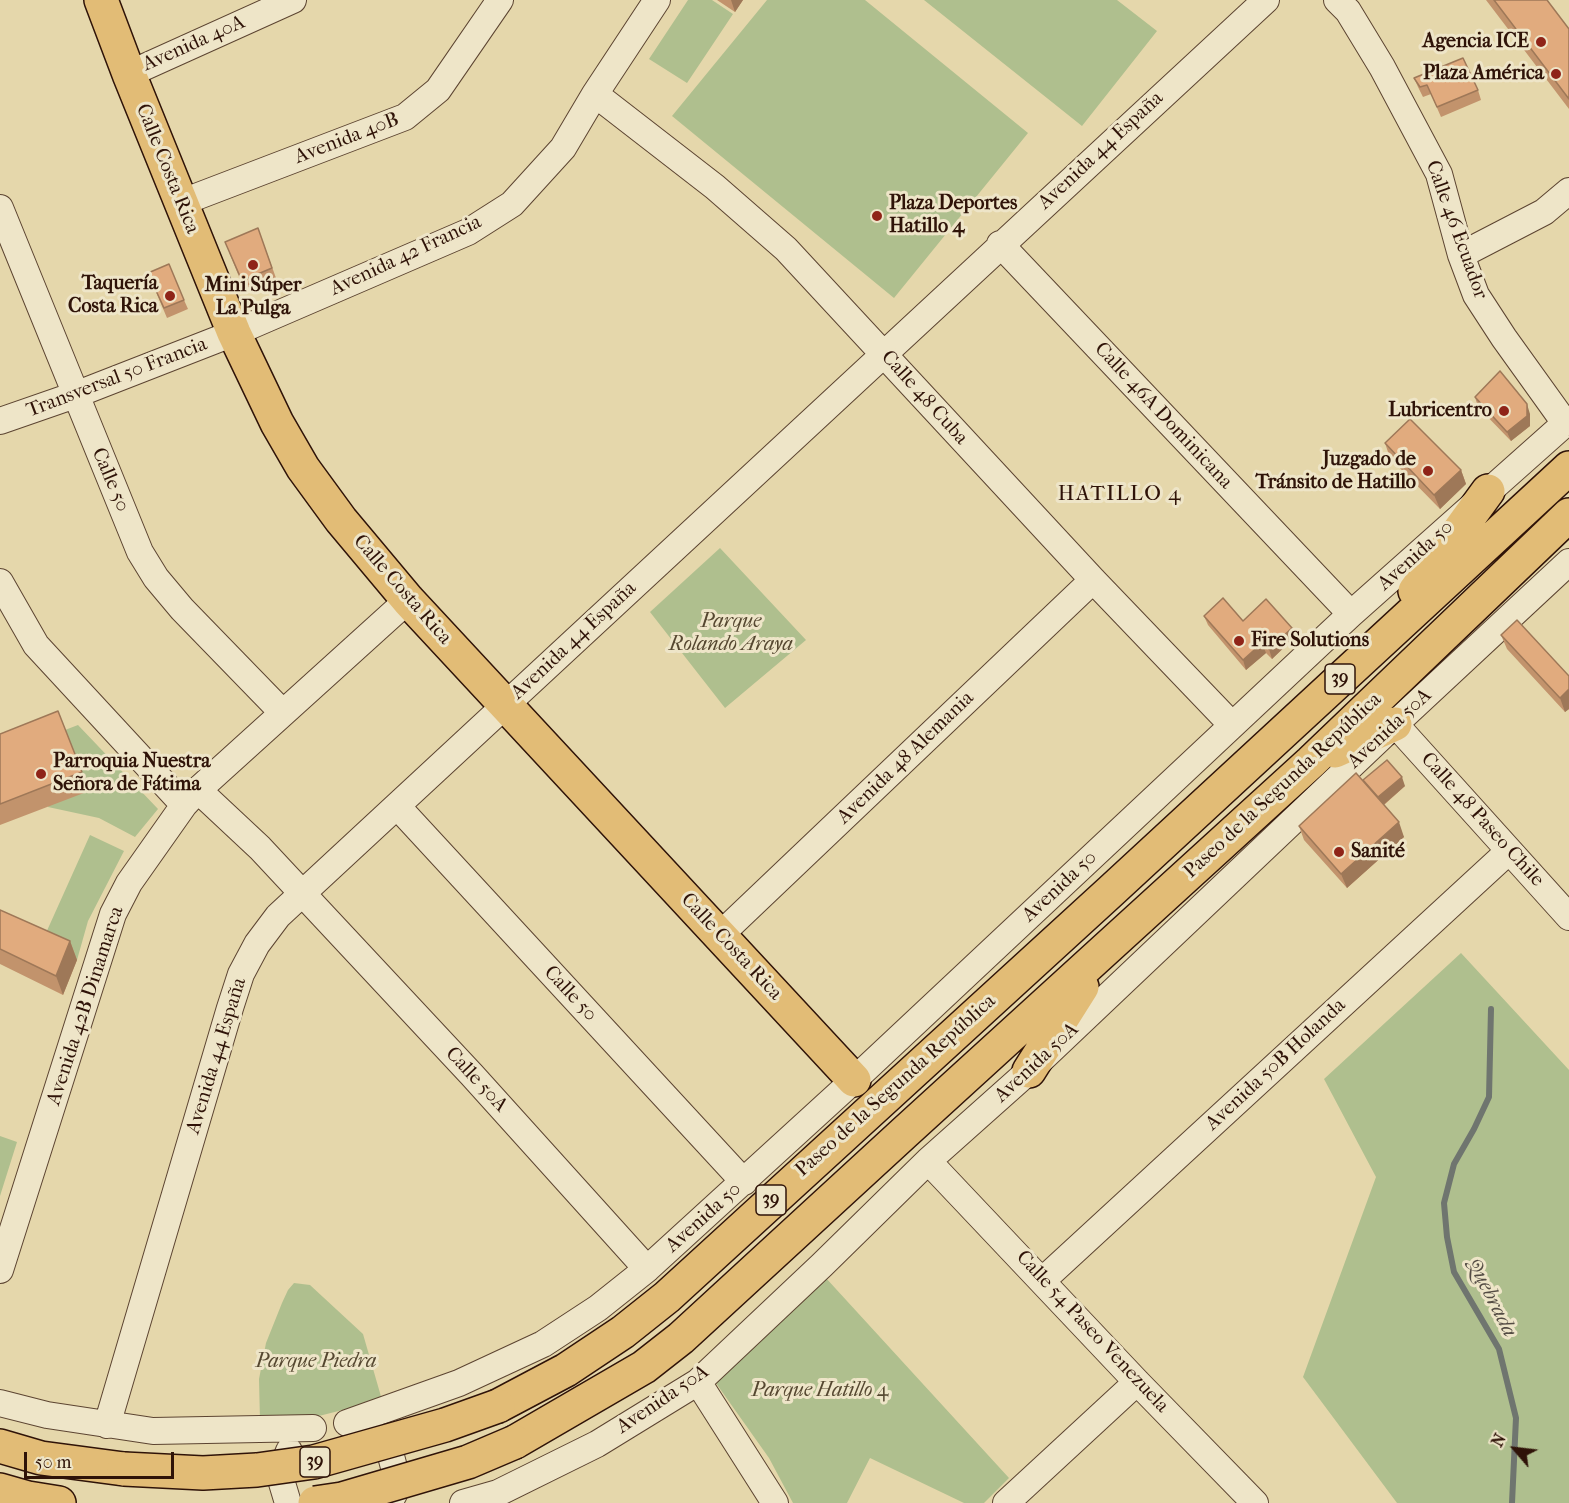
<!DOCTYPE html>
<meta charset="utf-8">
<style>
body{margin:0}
#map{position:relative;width:1569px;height:1503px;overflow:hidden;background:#e5d7ab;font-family:"IM FELL French Canon",serif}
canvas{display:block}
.north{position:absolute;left:1485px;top:1419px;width:60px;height:60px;-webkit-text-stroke:4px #eee5c8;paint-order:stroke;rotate:298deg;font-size:16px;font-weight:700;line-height:24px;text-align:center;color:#2f1308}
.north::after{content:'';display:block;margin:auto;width:21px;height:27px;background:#2f1308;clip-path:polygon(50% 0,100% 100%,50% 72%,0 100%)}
.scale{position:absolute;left:24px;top:1452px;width:150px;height:27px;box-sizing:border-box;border:3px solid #2f1308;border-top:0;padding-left:8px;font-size:18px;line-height:21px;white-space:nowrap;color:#2f1308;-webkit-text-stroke:4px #eee5c8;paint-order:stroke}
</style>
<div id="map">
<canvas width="1569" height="1503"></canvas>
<div class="north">N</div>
<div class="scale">50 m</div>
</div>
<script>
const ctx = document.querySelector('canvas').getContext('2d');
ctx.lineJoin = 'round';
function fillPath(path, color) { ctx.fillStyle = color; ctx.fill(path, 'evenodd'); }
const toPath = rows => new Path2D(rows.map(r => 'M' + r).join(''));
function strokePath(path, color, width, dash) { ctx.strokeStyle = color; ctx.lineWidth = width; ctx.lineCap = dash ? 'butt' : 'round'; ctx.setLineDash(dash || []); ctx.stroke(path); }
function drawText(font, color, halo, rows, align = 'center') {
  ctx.font = font + ' "IM FELL French Canon",serif'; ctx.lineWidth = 6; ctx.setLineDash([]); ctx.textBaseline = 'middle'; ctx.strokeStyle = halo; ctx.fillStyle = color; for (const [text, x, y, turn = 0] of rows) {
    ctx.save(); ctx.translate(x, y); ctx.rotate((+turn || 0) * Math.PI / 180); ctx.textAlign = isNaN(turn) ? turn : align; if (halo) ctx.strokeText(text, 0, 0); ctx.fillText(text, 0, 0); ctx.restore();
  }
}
const green = toPath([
 [688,0,712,0,733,14,687,83,649,59],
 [767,0,865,0,1028,133,894,298,672,116],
 [924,0,1117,0,1157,31,1082,126],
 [720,548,806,640,725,708,650,612],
 [78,725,158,809,135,837,99,818,48,807,65,730],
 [90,835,124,851,88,921,77,960,41,944],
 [1461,953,1569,1070,1569,1503,1397,1503,1303,1377,1376,1177,1324,1079],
 [0,1136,17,1142,0,1196],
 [825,1277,1009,1478,984,1503,964,1503,870,1458,847,1503,793,1503,769,1458,713,1379],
 [294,1283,310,1285,363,1334,382,1400,311,1418,260,1421,259,1379,266,1343,282,1303,288,1290]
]);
const stream = toPath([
 [1491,1009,1489,1097,1474,1129,1454,1164,1444,1203,1447,1237,1454,1272,1499,1349,1516,1418,1512,1503]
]);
const minor = toPath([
 [1337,0,1348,11,1382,67,1439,174,1461,255,1476,295,1504,338,1565,423],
 [129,74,293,0],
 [595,94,715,187,786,249,1093,580,1232,725],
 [180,203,405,117,438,90,500,0],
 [0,208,140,552,156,578,182,609,283,713],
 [1000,244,1351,614],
 [1461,255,1544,212,1569,191],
 [0,421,75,395,234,333,468,232,512,204,563,148,595,94,657,0],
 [0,582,36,645,184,805],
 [1395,724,1569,917],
 [198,790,260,848,302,893,472,1075,647,1269],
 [397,806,744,1182],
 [720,935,1093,580],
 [928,1161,1137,1382,1255,1503],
 [0,1270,113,914,129,883,184,805,198,790,408,600],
 [1043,1280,1509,851],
 [698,1382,775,1503],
 [0,1403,47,1415,153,1431,313,1428],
 [347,1423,459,1383,543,1344,598,1308,647,1269,854,1080,1351,614,1569,420],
 [107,1425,230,1008,241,974,257,944,278,916,1266,0],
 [370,1432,381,1440,391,1456,396,1475,394,1494,389,1503],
 [288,1503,282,1483,283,1466,289,1451],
 [463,1503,498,1493,597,1444,698,1382,822,1265,928,1161,1029,1071,1395,724,1569,562],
 [1006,1503,1137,1382]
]);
const major = toPath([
 [101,0,129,74,234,333,277,423,303,468,341,520,408,600,854,1080]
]);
const highway = toPath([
 [1415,591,1488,491],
 [1335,751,1395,724],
 [1029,1071,1082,987],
 [498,1406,566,1370,623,1332,667,1297,1111,891,1569,468],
 [515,1442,644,1367,681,1338,904,1133,1311,762,1569,515],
 [0,1446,41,1458,124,1469],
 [0,1490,28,1498,59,1503]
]);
const highwayBridge = toPath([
 [124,1469,203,1473,257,1470,314,1462,445,1425,498,1406],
 [315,1503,342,1499,468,1462,515,1442]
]);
const wall = toPath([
 [717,0,743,0,735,12],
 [1486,0,1547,0,1569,29,1569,109],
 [1414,78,1478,90,1481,100,1441,117,1431,94,1423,97,1418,87],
 [258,228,276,278,250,288,242,284,229,252],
 [148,273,184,300,188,309,167,318],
 [1475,397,1530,414,1530,426,1511,441,1478,407],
 [1385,443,1461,470,1466,484,1440,509,1390,458],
 [1204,616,1292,628,1295,637,1272,659,1266,653,1246,670,1208,625],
 [1501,635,1569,676,1569,709,1565,712,1507,649],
 [58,711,89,791,0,825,0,734],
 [1364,782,1405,786,1384,805,1404,837,1347,888,1304,840,1299,826],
 [0,910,70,941,77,960,63,995,0,964]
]);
const shadedWall = toPath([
 [731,0,743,0,735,12],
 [1527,404,1530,414,1530,426,1511,441,1507,432],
 [1461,470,1466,484,1440,509,1434,495],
 [1292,628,1295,637,1272,659,1269,649],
 [1262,643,1266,653,1246,670,1243,660],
 [1569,689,1569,709,1565,712,1560,698],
 [1402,777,1405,786,1381,807,1378,797],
 [1399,822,1404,837,1347,888,1341,874],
 [70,941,77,960,63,995,56,976]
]);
const building = toPath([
 [1494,0,1547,0,1569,29,1569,99,1494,0],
 [1463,58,1478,90,1437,107,1427,85,1420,87,1414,78,1463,58],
 [258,228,272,268,246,279,239,274,225,242,258,228],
 [169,264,184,300,164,308,148,273,169,264],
 [1500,371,1527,404,1527,416,1507,432,1475,397,1500,371],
 [1410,419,1461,470,1434,495,1385,443,1410,419],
 [1223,598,1243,621,1266,599,1292,628,1269,649,1262,643,1243,660,1204,616,1223,598],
 [1517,620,1569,676,1569,689,1560,698,1501,635,1517,620],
 [58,711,82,772,0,804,0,734,58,711],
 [1387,760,1402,777,1378,797,1363,780,1387,760],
 [1356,773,1399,822,1341,874,1299,826,1356,773],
 [0,910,70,941,56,976,0,949,0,910]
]);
const markers = [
 [1541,42,6,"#8f2418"],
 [1556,74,6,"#8f2418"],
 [877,216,6,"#8f2418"],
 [253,265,6,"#8f2418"],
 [170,296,6,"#8f2418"],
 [1504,411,6,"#8f2418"],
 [1428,471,6,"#8f2418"],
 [1239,641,6,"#8f2418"],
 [41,774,6,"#8f2418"],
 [1339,852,6,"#8f2418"]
];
const shields = [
 [1340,679,30],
 [771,1200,30],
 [315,1462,30]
];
const shieldNames = [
 ["39",1340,679],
 ["39",771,1200],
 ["39",315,1462]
];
const poiNames = [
 ["Agencia ICE",1529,42],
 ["Plaza América",1544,74],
 ["Plaza Deportes",889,204,"left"],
 ["Hatillo 4",889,227,"left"],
 ["Taquería",158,284],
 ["Costa Rica",158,307],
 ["Mini Súper",253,286,"center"],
 ["La Pulga",253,309,"center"],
 ["Lubricentro",1492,411],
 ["Juzgado de",1416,460],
 ["Tránsito de Hatillo",1416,483],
 ["Fire Solutions",1251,641,"left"],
 ["Parroquia Nuestra",53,762,"left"],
 ["Señora de Fátima",53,785,"left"],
 ["Sanité",1351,852,"left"]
];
const streetNames = [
 ["Avenida 40A",194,44,-24],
 ["Avenida 40B",347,139,-21],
 ["Avenida 44 España",1101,151,-43],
 ["Calle Costa Rica",167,169,68],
 ["Calle 46 Ecuador",1456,230,70],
 ["Avenida 42 Francia",406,256,-25],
 ["Transversal 50 Francia",117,378,-21],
 ["Calle 48 Cuba",924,398,48],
 ["Calle 46A Dominicana",1163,416,47],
 ["Calle 50",110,480,67],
 ["Avenida 50",1416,556,-42],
 ["Calle Costa Rica",402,590,49],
 ["Avenida 44 España",574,641,-43],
 ["Avenida 50A",1390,729,-43],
 ["Avenida 48 Alemania",906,758,-44],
 ["Paseo de la Segunda República",1283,786,-43],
 ["Calle 48 Paseo Chile",1482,820,48],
 ["Avenida 50",1060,887,-43],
 ["Calle Costa Rica",731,947,47],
 ["Calle 50",570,994,47],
 ["Avenida 42B Dinamarca",86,1006,-72],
 ["Avenida 44 España",217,1056,-73],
 ["Avenida 50A",1037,1063,-43],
 ["Avenida 50B Holanda",1276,1065,-43],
 ["Calle 50A",476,1080,47],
 ["Paseo de la Segunda República",896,1086,-42],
 ["Avenida 50",704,1218,-42],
 ["Calle 54 Paseo Venezuela",1092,1332,47],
 ["Avenida 50A",663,1400,-34]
];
const parkNames = [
 ["Parque",731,622],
 ["Rolando Araya",731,645],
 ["Parque Piedra",316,1362],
 ["Parque Hatillo 4",820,1391]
];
const neighbourhoodNames = [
 ["HATILLO 4",1120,495]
];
const waterNames = [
 ["Quebrada",1491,1298,63]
];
fillPath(green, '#afbf8e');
strokePath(stream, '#6f756f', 6);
strokePath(minor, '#5c4431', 28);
strokePath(major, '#2f1308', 36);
strokePath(highway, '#2f1308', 36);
strokePath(minor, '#eee5c8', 26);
strokePath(major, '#e2bc76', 33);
strokePath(highway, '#e2bc76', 33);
strokePath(highwayBridge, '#2f1308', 36, []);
strokePath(highwayBridge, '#e2bc76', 33);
fillPath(wall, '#c2936c');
fillPath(shadedWall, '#9e7858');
fillPath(building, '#e1ab7e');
strokePath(building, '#9e7858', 1.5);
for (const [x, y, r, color] of markers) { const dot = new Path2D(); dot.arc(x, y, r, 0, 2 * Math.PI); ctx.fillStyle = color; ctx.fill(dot); strokePath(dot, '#eee5c8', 2); }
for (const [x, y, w] of shields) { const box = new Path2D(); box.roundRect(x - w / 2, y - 15, w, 30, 4.5); ctx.fillStyle = '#eee5c8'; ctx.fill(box); strokePath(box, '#2f1308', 1.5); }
drawText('bold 18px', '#2f1308', null, shieldNames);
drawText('bold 20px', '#2f1308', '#eee5c8', poiNames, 'right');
drawText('20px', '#2f1308', '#eee5c8', streetNames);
drawText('italic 20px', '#554730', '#eee5c8', parkNames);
ctx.letterSpacing = '1.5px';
drawText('21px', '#2f1308', '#eee5c8', neighbourhoodNames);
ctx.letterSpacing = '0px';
drawText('italic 21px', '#544c44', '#eee5c8', waterNames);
</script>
